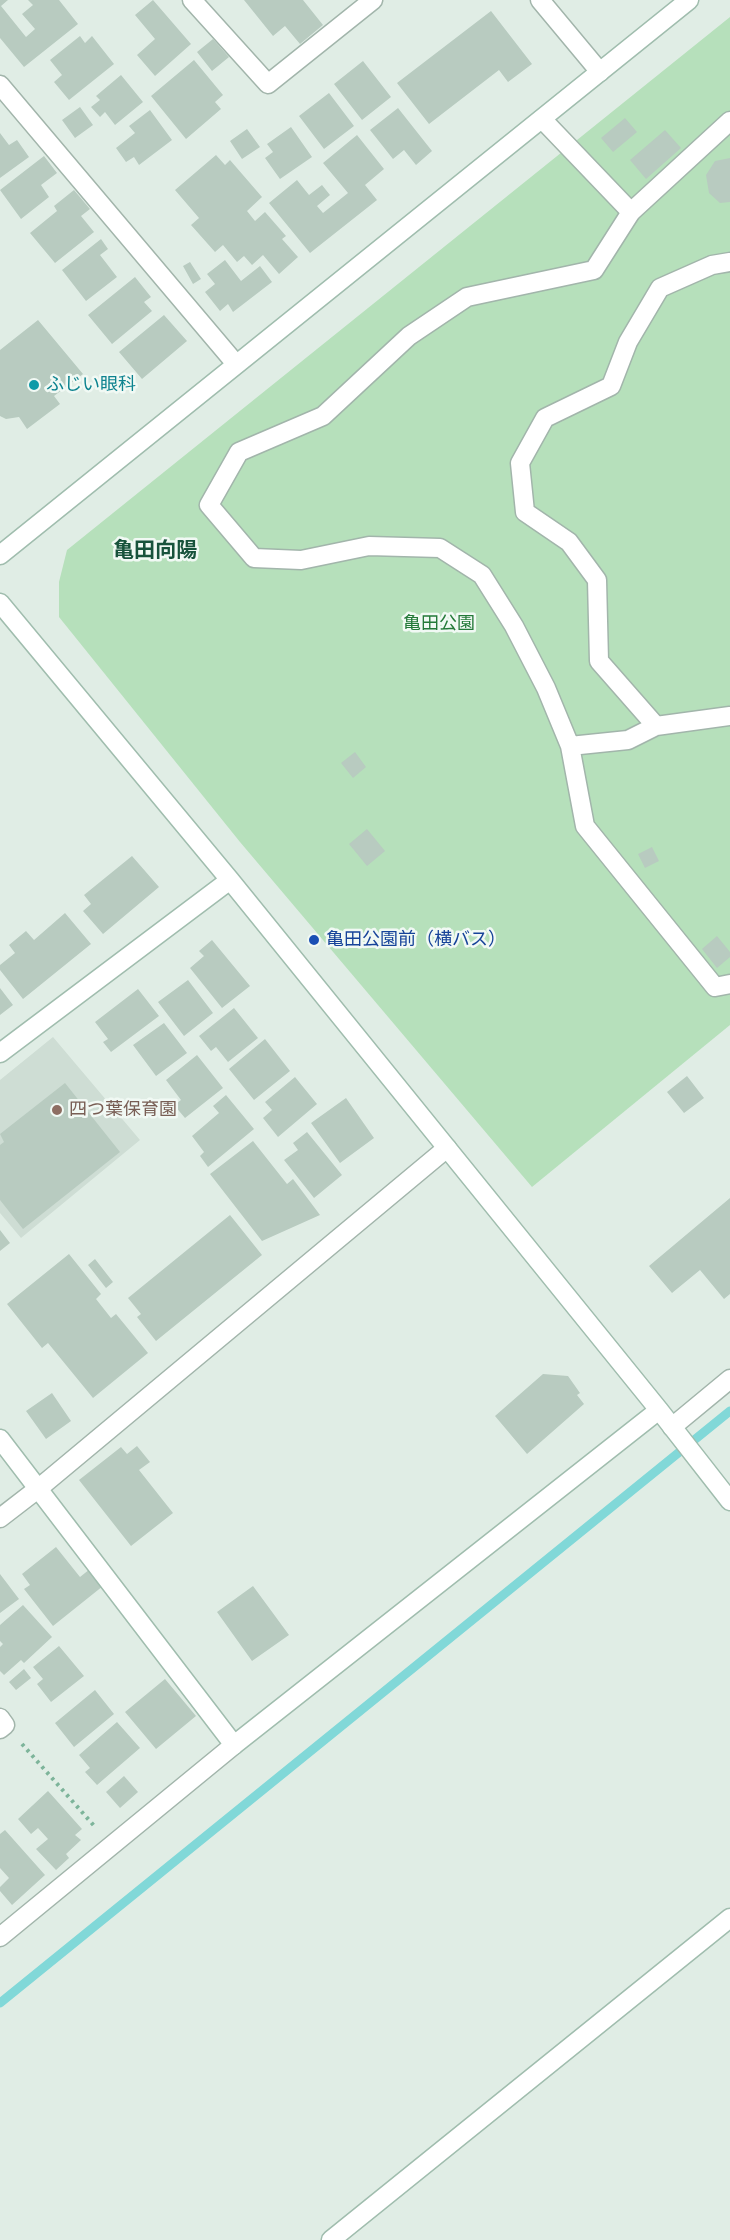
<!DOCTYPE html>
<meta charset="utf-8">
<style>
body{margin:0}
canvas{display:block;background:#e0ede5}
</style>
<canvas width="730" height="2240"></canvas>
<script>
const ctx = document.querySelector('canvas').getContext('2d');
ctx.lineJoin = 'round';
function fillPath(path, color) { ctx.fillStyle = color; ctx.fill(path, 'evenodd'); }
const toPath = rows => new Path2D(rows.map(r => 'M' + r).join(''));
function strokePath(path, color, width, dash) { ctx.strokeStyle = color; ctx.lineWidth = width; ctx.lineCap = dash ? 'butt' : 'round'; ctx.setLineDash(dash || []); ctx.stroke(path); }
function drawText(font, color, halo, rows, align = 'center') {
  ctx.font = font + ' Roboto,"Noto Sans JP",sans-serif'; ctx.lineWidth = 5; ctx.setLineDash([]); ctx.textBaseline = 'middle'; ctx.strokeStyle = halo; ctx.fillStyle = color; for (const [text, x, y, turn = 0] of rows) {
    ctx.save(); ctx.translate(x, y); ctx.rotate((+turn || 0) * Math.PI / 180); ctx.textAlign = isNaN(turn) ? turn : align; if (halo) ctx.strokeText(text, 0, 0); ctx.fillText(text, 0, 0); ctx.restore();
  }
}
const built = toPath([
 [53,1037,140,1140,21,1238,0,1213,0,1080]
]);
const green = toPath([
 [730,17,730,1025,532,1187,240,842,59,617,59,582,67,550]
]);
const stream = toPath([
 [0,2003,730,1411]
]);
const building = toPath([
 [0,0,8,0,1,6,26,37,35,29,22,14,33,5,28,0,59,0,78,24,24,67,0,38],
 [153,0,191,44,155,76,137,55,155,39,135,15],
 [244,0,303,0,323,25,300,44,285,26,273,36],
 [491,11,532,64,508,82,499,70,429,124,397,83],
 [80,36,85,43,92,36,114,64,69,100,54,82,62,75,50,60],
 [213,39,229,57,212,71,197,52],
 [194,60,223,95,215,102,221,109,186,139,151,96],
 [363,61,391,97,362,120,334,84],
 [121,75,143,102,115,125,105,112,100,117,91,107,100,100,96,96],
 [329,93,354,126,324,149,299,116],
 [80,107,93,125,75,138,62,120],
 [398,108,432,151,416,165,404,150,393,159,370,130],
 [150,110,172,140,139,165,134,157,126,162,116,148,135,133,129,126],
 [625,118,637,132,613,152,601,138],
 [291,127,312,157,280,179,265,158,273,152,267,144],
 [247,129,260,147,242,159,230,141],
 [665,130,681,148,646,179,630,160],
 [0,133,9,145,17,140,29,157,0,178],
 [357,135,384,169,365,185,377,200,310,253,269,203,297,180,309,195,322,185,330,195,317,206,323,213,348,193,323,163],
 [216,155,225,165,230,160,262,197,247,211,255,221,265,212,286,236,282,239,298,257,279,274,263,255,252,265,244,256,237,262,223,245,215,252,191,225,199,218,175,190],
 [44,156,57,173,41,185,49,197,21,219,0,190],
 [730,158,730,202,720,203,709,193,706,175,715,161],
 [74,190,90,209,81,216,94,232,55,263,30,233,57,211,54,206],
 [101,239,108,249,100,255,117,277,86,301,62,270],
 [225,260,241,281,260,266,272,282,233,312,228,304,220,311,205,292,215,284,207,274],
 [190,262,201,279,193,284,183,266],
 [135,277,151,297,144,302,152,311,112,344,88,315],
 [164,315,187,341,142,379,119,352],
 [38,320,83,374,54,396,60,404,27,429,19,417,6,419,0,416,0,350],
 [355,752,366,767,353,778,341,763],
 [367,829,385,851,367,866,349,844],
 [652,847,659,861,645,868,638,854],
 [132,856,159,887,103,934,83,911,91,904,84,895],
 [65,913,91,944,23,999,0,970,0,965,15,953,9,945,26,931,34,940],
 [717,936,730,952,730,957,717,968,702,949],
 [212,940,250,986,222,1008,190,968,204,956,199,951],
 [188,980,213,1013,184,1036,158,1002],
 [0,988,13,1005,0,1015],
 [138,989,159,1016,111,1052,103,1042,108,1039,95,1022],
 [234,1008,258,1038,228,1062,216,1047,211,1051,199,1036],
 [164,1023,187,1053,156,1076,133,1045],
 [265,1039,290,1071,254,1100,229,1069],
 [197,1055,223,1088,185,1118,174,1105,181,1100,166,1080],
 [687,1076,704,1098,684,1113,667,1092],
 [295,1077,317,1104,278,1137,263,1118,272,1110,265,1102],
 [65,1083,120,1152,23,1229,0,1200,0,1145,4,1142,0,1134],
 [226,1095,254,1129,208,1167,200,1156,204,1152,192,1136,219,1113,213,1106],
 [346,1098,374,1138,340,1163,311,1123],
 [307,1132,342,1175,314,1198,284,1160,298,1150,293,1143],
 [253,1141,287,1184,293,1179,320,1215,262,1241,210,1174],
 [730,1198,730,1294,724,1299,700,1270,672,1293,649,1266],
 [230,1215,262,1255,156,1341,137,1317,141,1314,128,1298],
 [0,1230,10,1243,0,1251],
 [69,1254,101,1294,96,1299,111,1318,116,1314,148,1353,93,1398,48,1343,42,1348,7,1304],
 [95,1259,113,1282,106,1288,88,1265],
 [543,1374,568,1376,580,1393,577,1395,584,1404,527,1454,495,1416],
 [52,1393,71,1421,46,1439,26,1411],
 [137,1446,150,1462,139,1470,173,1513,131,1546,79,1480,121,1447,127,1454],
 [56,1547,80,1577,90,1569,103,1586,53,1626,24,1589,30,1585,22,1574],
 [0,1574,19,1599,0,1613],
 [253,1586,289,1635,252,1661,217,1612],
 [23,1605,52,1637,24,1663,21,1660,4,1675,0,1671,0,1647,3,1644,0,1641,0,1625],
 [59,1646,84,1676,51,1702,37,1684,43,1679,33,1667],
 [24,1669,31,1678,16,1690,9,1682],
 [165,1679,196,1716,156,1749,125,1712],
 [95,1690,114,1714,74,1747,55,1723],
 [117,1722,140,1748,97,1785,85,1772,90,1768,79,1755],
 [124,1776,138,1792,120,1808,106,1792],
 [48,1791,82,1829,75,1835,81,1840,66,1854,69,1858,56,1870,36,1849,48,1839,38,1828,31,1834,18,1819],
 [5,1830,45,1875,12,1905,0,1891,0,1887,9,1878,0,1868,0,1834]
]);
const path = toPath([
 [22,1744,96,1828]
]);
const lane = toPath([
 [730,121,631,212,594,270,467,297,409,336,323,416,239,452,209,505,254,558,301,560,369,546,440,548,482,575,514,626,546,688,570,746,585,826,715,987,730,984],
 [730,262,712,265,660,288,628,342,611,386,545,418,520,463,525,512,569,542,597,580,599,661,656,726,730,716],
 [570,746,628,740,656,726]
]);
const street = toPath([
 [192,0,268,84,373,0],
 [540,0,600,72],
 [0,85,236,364],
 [542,119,631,212],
 [672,1427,730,1379],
 [0,1518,39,1488,447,1148],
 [0,1718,5,1725,0,1729],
 [0,1937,234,1745]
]);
const secondary = toPath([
 [0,555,689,0],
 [0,603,230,880,659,1410,730,1501],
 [0,1053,230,880],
 [0,1439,234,1745,659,1410],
 [331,2240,730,1918]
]);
const markers = [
 [34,385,6,"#0f9aa8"],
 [314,940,6,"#1a4fb4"],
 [57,1110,6,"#8d6e63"]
];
const cultureNames = [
 ["ふじい眼科",46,385]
];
const parkNames = [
 ["亀田公園",439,624]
];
const transitNames = [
 ["亀田公園前（横バス）",326,940]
];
const educationNames = [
 ["四つ葉保育園",69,1110]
];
const quarterNames = [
 ["亀田向陽",155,552]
];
fillPath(built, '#ceddd4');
fillPath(green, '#b6e0bb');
strokePath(stream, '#81d8d8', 9);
fillPath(building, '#b8cbc0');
strokePath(lane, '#a2b5ab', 21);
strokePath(street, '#a2b5ab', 21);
strokePath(secondary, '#a0bdae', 21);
strokePath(path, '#7db49a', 4, [3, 4.5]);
strokePath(lane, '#fff', 18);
strokePath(street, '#fff', 18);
strokePath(secondary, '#fff', 18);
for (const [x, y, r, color] of markers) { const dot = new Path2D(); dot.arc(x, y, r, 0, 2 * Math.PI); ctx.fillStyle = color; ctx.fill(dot); strokePath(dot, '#f1f9f4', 2); }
drawText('18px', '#0d838f', '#f1f9f4', cultureNames, 'left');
drawText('18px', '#247a39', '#f1f9f4', parkNames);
drawText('18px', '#164399', '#f1f9f4', transitNames, 'left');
drawText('18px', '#785e54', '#f1f9f4', educationNames, 'left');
drawText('bold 21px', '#18533c', '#f1f9f4', quarterNames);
</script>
